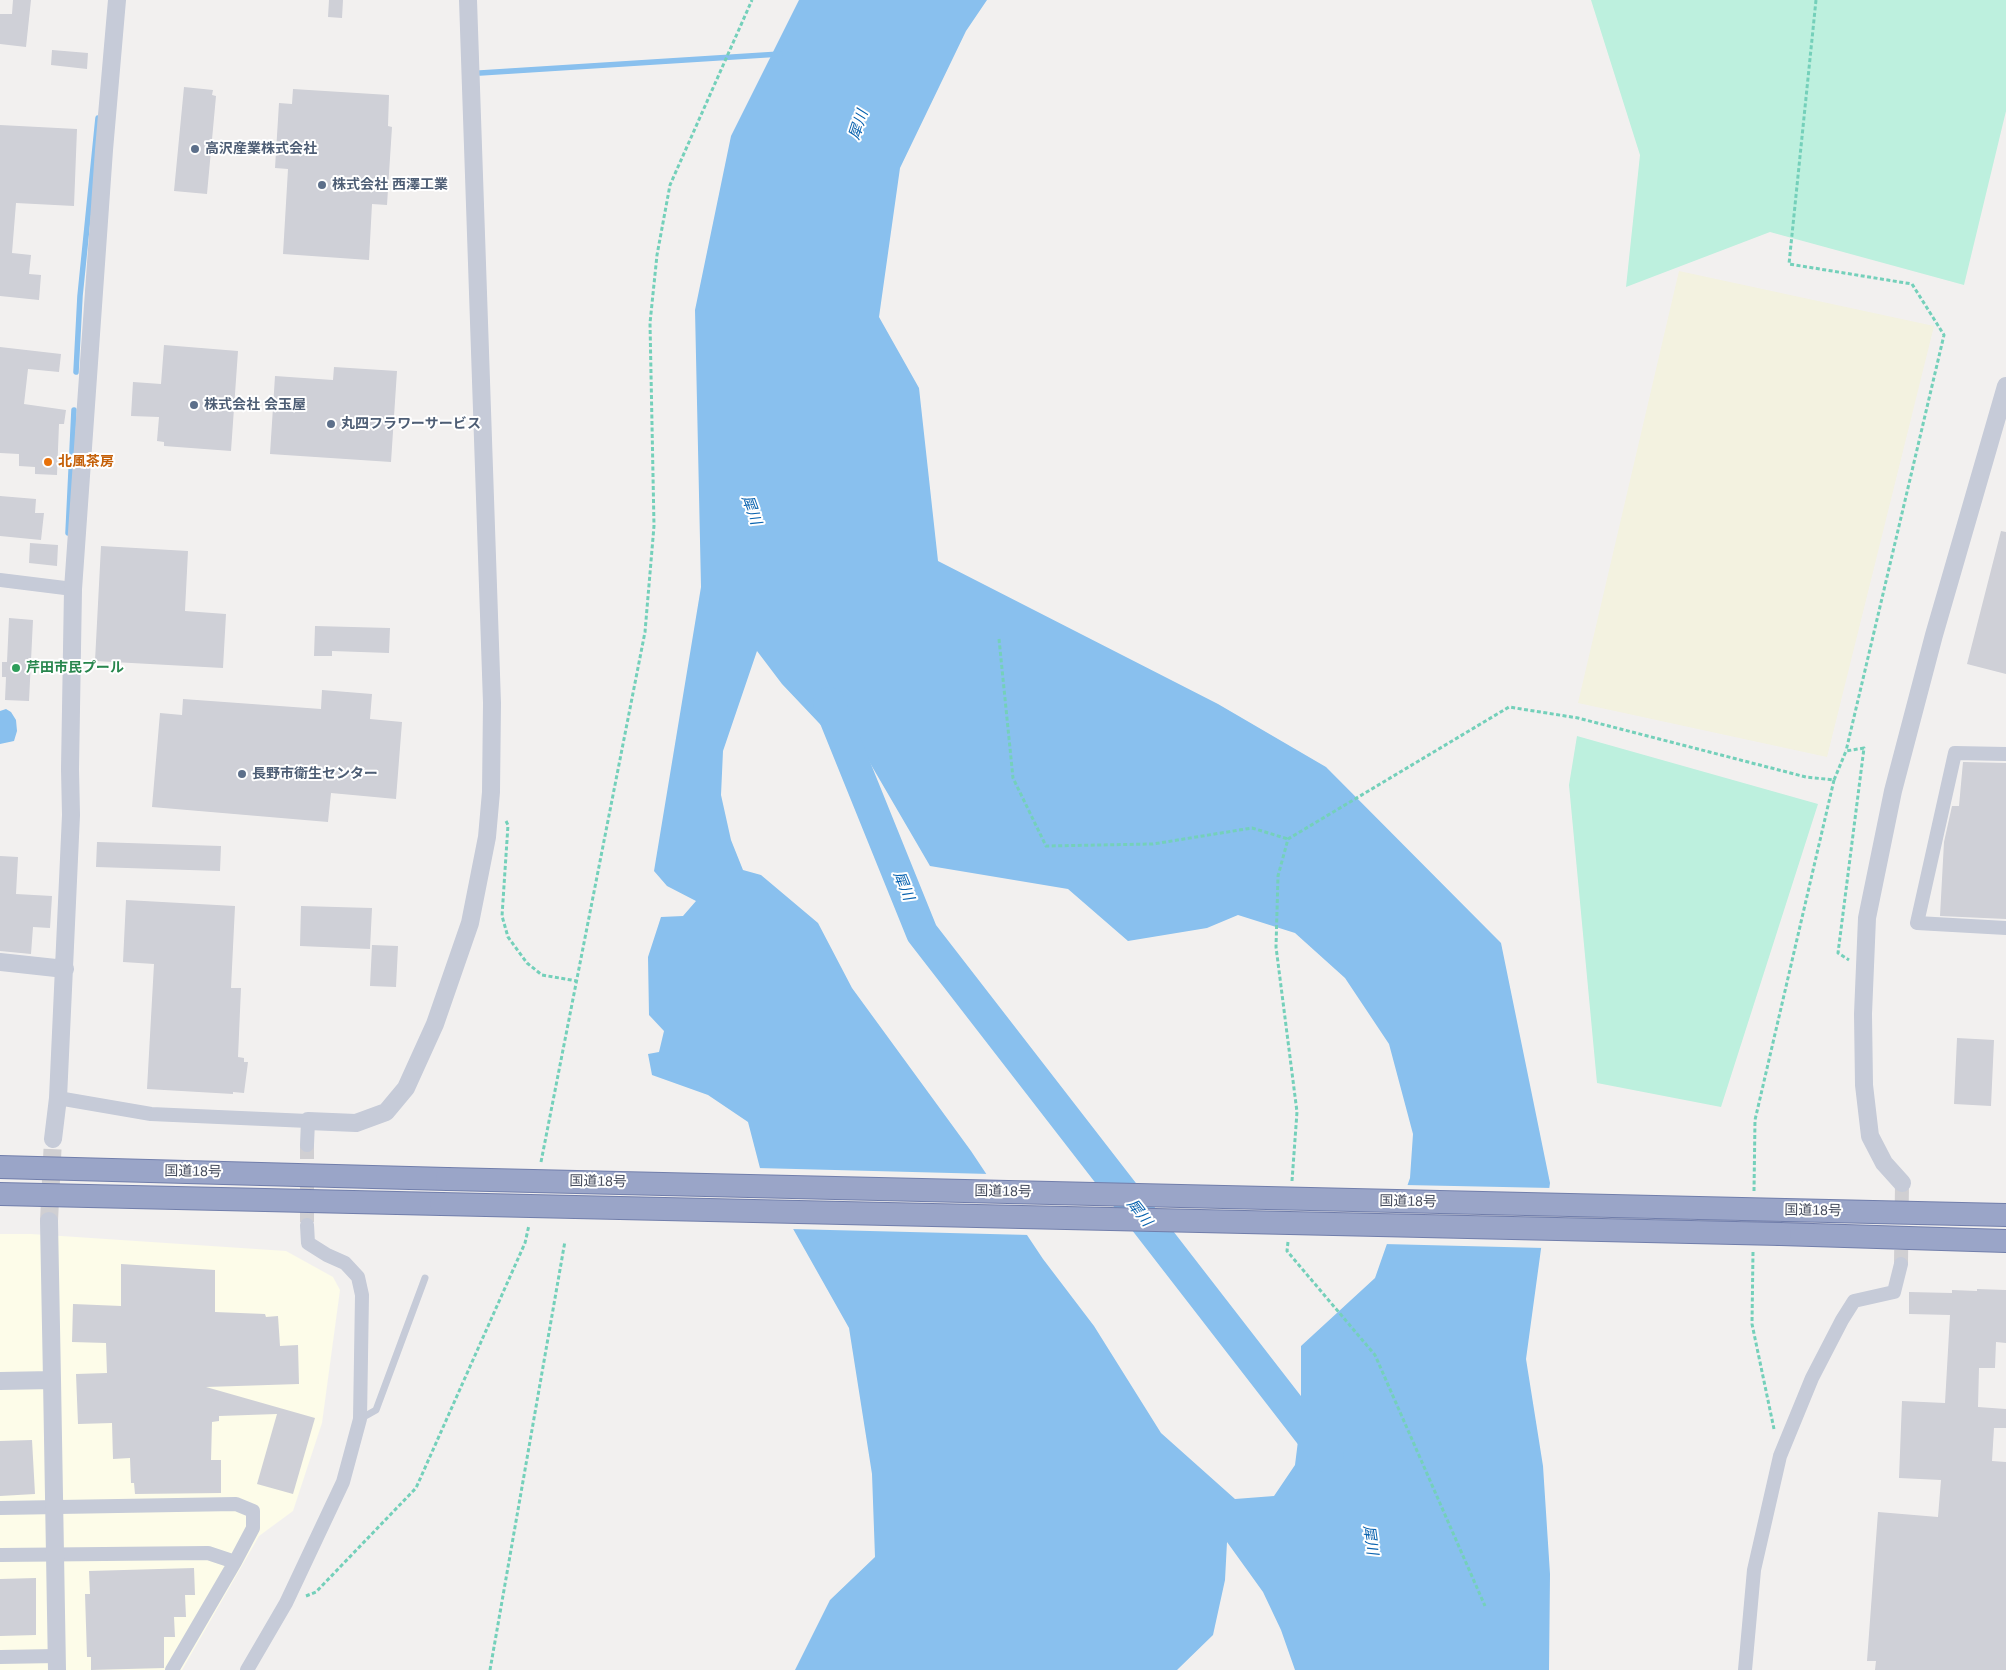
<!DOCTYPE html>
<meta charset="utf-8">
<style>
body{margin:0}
canvas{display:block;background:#f2f0ef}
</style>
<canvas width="2006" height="1670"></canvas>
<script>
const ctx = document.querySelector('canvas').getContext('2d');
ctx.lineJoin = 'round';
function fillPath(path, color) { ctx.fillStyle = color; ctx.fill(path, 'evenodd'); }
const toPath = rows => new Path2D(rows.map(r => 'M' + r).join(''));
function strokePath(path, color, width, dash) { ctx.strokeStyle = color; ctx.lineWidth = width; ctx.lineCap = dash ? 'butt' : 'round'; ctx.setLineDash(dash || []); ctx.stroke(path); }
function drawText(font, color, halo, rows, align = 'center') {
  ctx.font = font + ' Arial,"Noto Sans JP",sans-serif'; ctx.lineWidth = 4; ctx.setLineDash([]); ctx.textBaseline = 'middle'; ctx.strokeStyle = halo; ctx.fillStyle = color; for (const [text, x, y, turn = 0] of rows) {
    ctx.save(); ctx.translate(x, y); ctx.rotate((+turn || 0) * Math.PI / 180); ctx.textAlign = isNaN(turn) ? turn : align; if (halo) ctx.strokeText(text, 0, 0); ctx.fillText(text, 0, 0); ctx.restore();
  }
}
const commercial = toPath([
 [0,1234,31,1234,286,1251,333,1277,340,1290,322,1423,293,1511,259,1536,182,1670,0,1670]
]);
const green = toPath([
 [1591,0,2006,0,2006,111,1964,285,1770,232,1626,287,1640,155],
 [1577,736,1818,804,1721,1107,1597,1083,1569,785]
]);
const sand = toPath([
 [1679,271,1934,326,1827,757,1578,703]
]);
const water = toPath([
 [799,0,987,0,966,31,900,168,879,317,919,388,938,561,1218,704,1326,767,1501,943,1550,1183,1526,1359,1543,1466,1550,1574,1549,1670,1295,1670,1281,1630,1263,1592,1227,1542,1225,1580,1213,1635,1177,1670,795,1670,830,1600,875,1557,872,1474,849,1328,761,1172,748,1122,708,1095,652,1075,648,1054,659,1052,664,1031,649,1015,648,957,661,917,683,916,696,901,667,886,654,871,701,587,695,310,731,136],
 [757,651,782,684,836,741,863,751,930,866,1068,889,1128,941,1207,928,1238,915,1295,933,1345,978,1389,1044,1413,1134,1410,1178,1375,1278,1301,1346,1301,1417,1295,1465,1274,1496,1235,1499,1161,1433,1094,1326,1043,1259,971,1151,852,988,818,923,761,875,743,870,731,840,721,795,723,751],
 [6,709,11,712,16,720,17,731,14,741,0,744,0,711]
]);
const pier = toPath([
 [757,1168,990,1174,1030,1235,790,1229],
 [1405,1185,1552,1188,1544,1248,1384,1244]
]);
const stream = toPath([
 [480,73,780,54],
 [76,372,80,296,98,118],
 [68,533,74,410]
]);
const river = toPath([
 [829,703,922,933,1328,1457]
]);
const building = toPath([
 [13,0,31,0,26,47,0,44,0,14,12,14],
 [329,0,343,0,342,18,328,17],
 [52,50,88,53,87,69,51,65],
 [184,87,213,90,212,95,216,96,207,194,174,191],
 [293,89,389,95,388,126,392,127,387,205,372,204,369,260,283,254,288,169,275,168,279,103,292,104],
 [0,125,77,129,74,206,16,203,12,253,31,255,29,274,41,275,39,300,0,296],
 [164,345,238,351,231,451,164,446,164,442,157,441,159,417,131,416,133,382,161,384],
 [0,347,61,354,59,372,28,369,24,404,66,410,64,424,59,424,57,475,35,474,35,467,19,466,19,454,0,453],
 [334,367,397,371,391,462,270,454,275,376,333,380],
 [0,496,36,499,35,513,44,513,41,540,0,536],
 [2001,531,2006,532,2006,674,1967,664],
 [30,543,58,545,57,566,29,563],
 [101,546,188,551,185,611,226,614,223,668,95,661],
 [9,618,33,620,29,701,5,700,6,677,2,677,2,662,7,662],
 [315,626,390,628,389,653,332,651,332,656,314,656],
 [322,690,372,694,370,719,402,722,396,799,331,793,328,822,152,807,160,713,182,715,183,699,321,709],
 [1963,762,2006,763,2006,919,1940,916,1944,842,1952,806,1959,806],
 [97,842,221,846,220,871,96,867],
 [0,856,18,857,16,894,52,896,50,928,33,927,31,954,0,951],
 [126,900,235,906,231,988,241,988,238,1057,244,1058,244,1062,248,1062,244,1093,233,1092,233,1094,147,1089,154,964,123,962],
 [301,906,372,908,370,949,300,946],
 [372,945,398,946,396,987,370,986],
 [1957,1038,1994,1040,1991,1106,1954,1104],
 [121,1264,215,1270,215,1312,265,1314,266,1317,278,1316,280,1346,298,1345,299,1384,206,1387,315,1418,293,1494,257,1484,277,1414,219,1416,219,1421,212,1422,211,1460,221,1460,221,1493,135,1494,134,1483,131,1483,130,1458,113,1459,112,1423,78,1424,76,1374,107,1373,106,1343,72,1342,73,1304,121,1306],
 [1977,1289,2006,1290,2006,1343,1996,1342,1995,1368,1979,1368,1978,1407,2006,1409,2006,1428,1994,1428,1992,1461,2006,1462,2006,1670,1875,1670,1876,1661,1867,1661,1878,1512,1938,1517,1941,1480,1899,1478,1902,1401,1945,1403,1950,1315,1909,1314,1909,1292,1952,1293,1952,1290,1977,1291],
 [32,1440,35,1494,0,1496,0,1441],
 [194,1568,195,1595,185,1595,186,1617,174,1617,175,1637,164,1637,164,1668,91,1670,91,1657,87,1657,85,1594,90,1594,89,1571],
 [36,1578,36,1635,0,1636,0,1579]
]);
const minorTunnel = toPath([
 [307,1145,307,1225],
 [1901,1264,1902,1183]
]);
const tertiaryTunnel = toPath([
 [49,1221,53,1139]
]);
const path = toPath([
 [1816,0,1789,264,1912,284,1944,335,1846,751],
 [999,639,1013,778,1046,846,1153,844,1252,828,1288,839],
 [506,821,508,825,502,916,508,937,527,963,542,975,577,981],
 [541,1162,645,632,654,526,650,323,657,255,670,185,752,0],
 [1292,1181,1297,1112,1276,947,1278,876,1288,839,1509,707,1578,718,1806,777,1834,780,1846,751,1864,748,1838,953,1849,960],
 [1754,1191,1755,1120,1834,780],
 [1288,1242,1287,1251,1375,1355,1485,1606],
 [1753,1252,1752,1324,1774,1429],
 [306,1596,316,1592,416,1488,525,1243,529,1225],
 [490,1670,565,1241]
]);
const service = toPath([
 [360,1419,376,1410,425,1278]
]);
const minor = toPath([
 [0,580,73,589],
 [2006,754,1955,753,1917,923,2006,928],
 [58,1098,151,1114,308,1121,307,1145],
 [0,1508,236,1504,253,1511,253,1528,235,1562,208,1553,0,1555],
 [0,1657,56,1656],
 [172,1670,235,1562],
 [247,1670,286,1603,343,1482,360,1419,362,1295,358,1277,345,1263,327,1255,308,1243,307,1225],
 [1745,1670,1754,1570,1780,1456,1812,1378,1842,1320,1854,1301,1894,1292,1901,1264]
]);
const tertiary = toPath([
 [0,962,65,969],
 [308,1121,356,1123,386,1112,406,1088,435,1024,470,923,487,837,491,792,492,703,468,0],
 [53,1139,58,1098,71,815,70,769,73,589,104,150,117,0],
 [1902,1183,1884,1163,1870,1136,1864,1085,1863,1014,1867,918,1893,791,1934,635,2006,386],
 [52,1380,57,1670],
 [0,1381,52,1380,49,1221]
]);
const trunk = toPath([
 [0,1167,447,1179],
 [0,1194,441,1204],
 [1785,1210,2006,1215],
 [1780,1234,2006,1241]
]);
const trunkBridge = toPath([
 [447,1179,1785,1210],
 [441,1204,1780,1234]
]);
const markers = [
 [195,149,5,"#5c6f8a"],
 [322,185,5,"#5c6f8a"],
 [194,405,5,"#5c6f8a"],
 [331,424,5,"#5c6f8a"],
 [48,462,5,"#e8710a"],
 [16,668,5,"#2e9e5b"],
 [242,774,5,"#5c6f8a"]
];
const serviceNames = [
 ["高沢産業株式会社",205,149],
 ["株式会社 西澤工業",332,185],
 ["株式会社 会玉屋",204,405],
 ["丸四フラワーサービス",341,424],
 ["長野市衛生センター",252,774]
];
const foodNames = [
 ["北風茶房",58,462]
];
const leisureNames = [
 ["芹田市民プール",26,668]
];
const streetNames = [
 ["国道18号",193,1172,1],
 ["国道18号",598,1182,1],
 ["国道18号",1003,1192,1],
 ["国道18号",1408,1202,1],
 ["国道18号",1813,1211,1]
];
const waterNames = [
 ["犀川",859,125,-72],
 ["犀川",751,510,70],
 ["犀川",903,886,68],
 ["犀川",1139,1213,52],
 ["犀川",1370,1540,82]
];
fillPath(commercial, '#fdfce9');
fillPath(green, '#bdf0de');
fillPath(sand, '#f3f2e0');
fillPath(water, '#89c0ee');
fillPath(pier, '#f2f0ef');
strokePath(stream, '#89c0ee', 5.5);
strokePath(river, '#89c0ee', 32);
fillPath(building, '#cfd0d7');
strokePath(minorTunnel, '#d0cfd2', 14, [14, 7]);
strokePath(tertiaryTunnel, '#d0cfd2', 18, [18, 9]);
strokePath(trunk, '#717eab', 24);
strokePath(path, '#74d0ba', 3, [4, 2.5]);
strokePath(service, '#c6cbd8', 7);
strokePath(minor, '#c6cbd8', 14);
strokePath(tertiary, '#c6cbd8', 18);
strokePath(trunk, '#9aa5c8', 22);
strokePath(trunkBridge, '#717eab', 24, []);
strokePath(trunkBridge, '#9aa5c8', 22);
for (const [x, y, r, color] of markers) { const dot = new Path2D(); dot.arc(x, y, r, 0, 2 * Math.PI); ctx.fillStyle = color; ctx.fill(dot); strokePath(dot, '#fff', 2); }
drawText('bold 14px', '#4e5e75', '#fff', serviceNames, 'left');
drawText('bold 14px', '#c56008', '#fff', foodNames, 'left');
drawText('bold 14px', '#27864d', '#fff', leisureNames, 'left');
drawText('14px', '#474d5e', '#fff', streetNames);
drawText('italic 15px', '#0862af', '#fff', waterNames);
</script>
